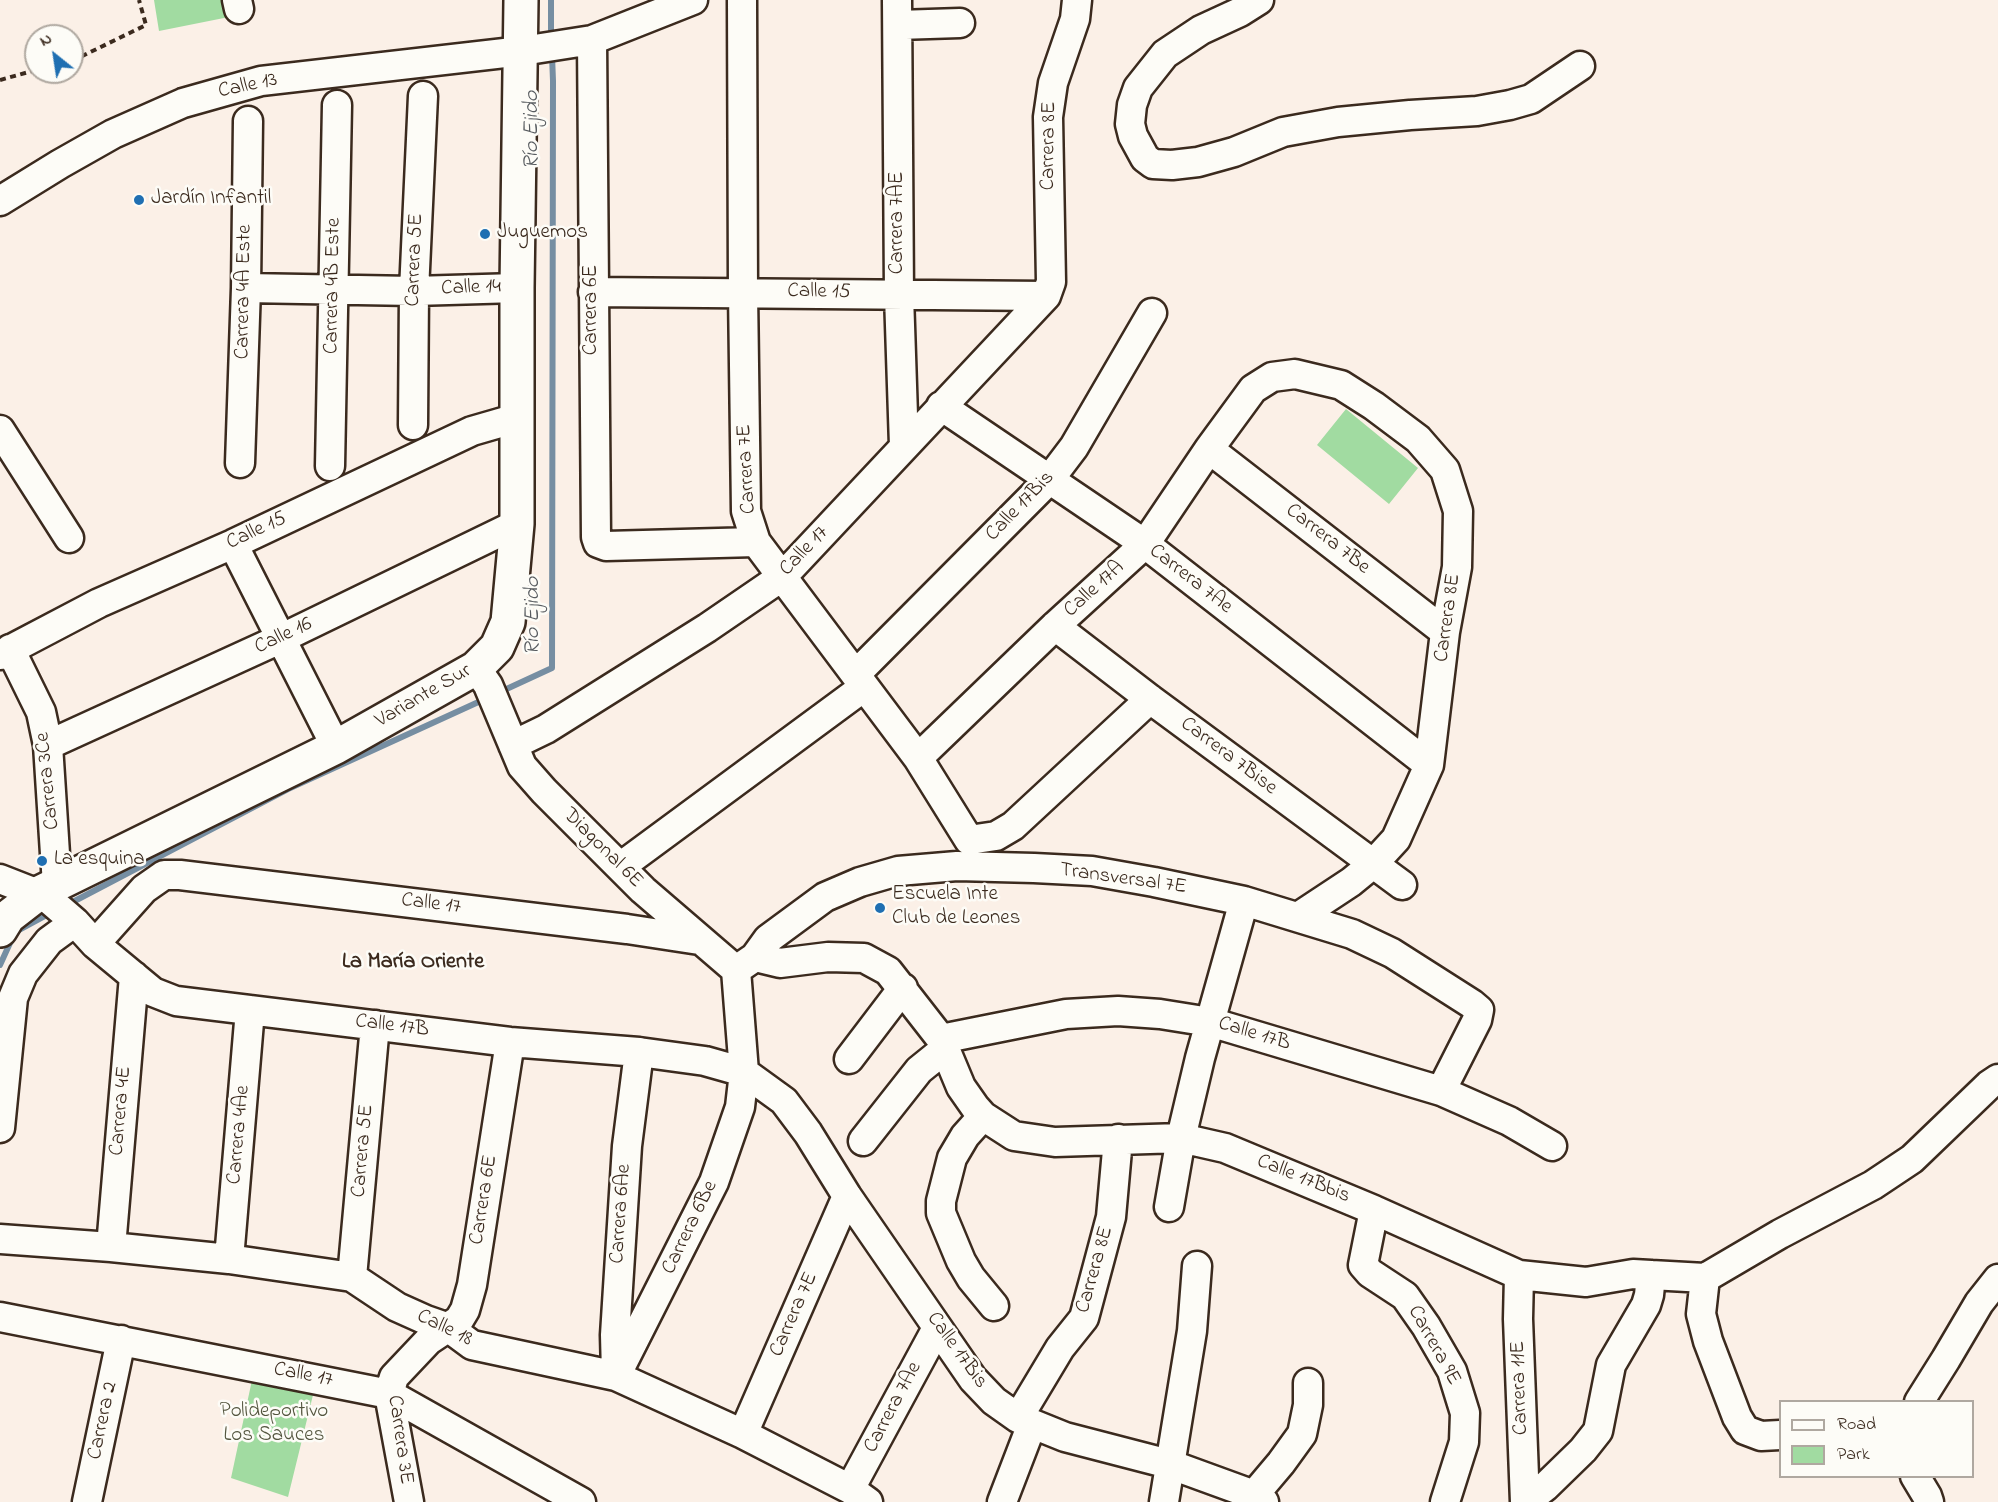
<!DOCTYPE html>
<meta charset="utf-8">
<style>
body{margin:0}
#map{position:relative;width:1998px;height:1502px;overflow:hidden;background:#fbf0e7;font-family:"Indie Flower",sans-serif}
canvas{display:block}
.legend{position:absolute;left:1779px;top:1400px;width:195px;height:78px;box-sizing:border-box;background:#fdfcf7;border:2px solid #afa8a0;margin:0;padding:8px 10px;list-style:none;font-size:18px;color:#3b2a1e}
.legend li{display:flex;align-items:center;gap:12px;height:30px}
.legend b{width:30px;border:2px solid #afa8a0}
.north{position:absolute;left:24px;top:24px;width:60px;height:60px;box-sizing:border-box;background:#fdfcf7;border:2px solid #afa8a0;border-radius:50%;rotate:330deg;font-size:16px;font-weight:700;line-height:24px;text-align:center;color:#3b2a1e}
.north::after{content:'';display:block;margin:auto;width:21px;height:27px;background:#1f6fb2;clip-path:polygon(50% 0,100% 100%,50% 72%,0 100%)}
</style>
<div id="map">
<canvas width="1998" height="1502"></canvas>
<ul class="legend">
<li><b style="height:8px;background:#fdfcf7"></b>Road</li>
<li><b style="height:16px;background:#a1dba1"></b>Park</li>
</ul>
<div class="north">N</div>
</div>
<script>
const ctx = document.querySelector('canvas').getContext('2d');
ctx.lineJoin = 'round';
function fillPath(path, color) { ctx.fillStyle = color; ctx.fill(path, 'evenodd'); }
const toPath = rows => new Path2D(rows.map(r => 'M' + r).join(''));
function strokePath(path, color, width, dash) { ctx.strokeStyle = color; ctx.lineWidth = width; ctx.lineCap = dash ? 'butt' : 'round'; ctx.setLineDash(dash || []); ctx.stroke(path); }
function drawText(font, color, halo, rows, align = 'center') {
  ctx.font = font + ' "Indie Flower",sans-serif'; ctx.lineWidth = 5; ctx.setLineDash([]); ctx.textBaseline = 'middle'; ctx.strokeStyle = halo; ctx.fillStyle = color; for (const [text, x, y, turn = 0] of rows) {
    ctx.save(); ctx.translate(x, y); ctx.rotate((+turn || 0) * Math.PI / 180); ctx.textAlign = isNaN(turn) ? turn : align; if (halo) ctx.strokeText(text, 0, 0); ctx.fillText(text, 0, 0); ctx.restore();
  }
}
const green = toPath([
 [154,0,236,0,239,15,159,31],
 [1346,409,1418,468,1389,504,1317,445],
 [252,1380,313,1395,288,1497,231,1478]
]);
const stream = toPath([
 [551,38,551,0],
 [500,692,552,668,553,81,552,55],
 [67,905,288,789,485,699],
 [0,965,15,932,52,912]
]);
const path = toPath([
 [72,61,146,25,139,0],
 [0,80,36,70]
]);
const minor = toPath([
 [237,0,239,9],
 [742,0,743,292,746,511,756,542,918,758,969,840],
 [897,0,899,295,904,446],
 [1259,0,1240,12,1201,30,1165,54,1138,88,1132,105,1130,124,1133,136,1145,158,1153,164,1172,165,1198,162,1234,152,1283,132,1338,122,1410,115,1477,111,1510,105,1531,99,1580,66],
 [898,25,960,23],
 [592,40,596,537,598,543,606,546,756,542],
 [0,201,60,164,113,134,183,103,261,81,522,51,592,40,693,0],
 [246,288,414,291,517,288],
 [593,292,1046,296],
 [941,406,1145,544,1429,765],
 [413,425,414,291,423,96],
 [0,430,69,538],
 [1209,449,1445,632],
 [240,463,246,288,248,121],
 [330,466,337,105],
 [233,544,336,747],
 [1055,626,1150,699,1402,885],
 [10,649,41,712,48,745,57,885],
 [0,655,99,603,233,544,472,431,517,418],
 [476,668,488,685,522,766,544,791,643,890,736,970],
 [856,674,1049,480,1074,447,1152,313],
 [48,745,280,639,517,524],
 [513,745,546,729,707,628,783,576,1046,296,1051,282,1048,117,1053,83,1075,19,1077,0],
 [918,758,1055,626,1145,544,1209,449,1253,389,1272,377,1295,374,1341,385,1374,406,1418,439,1445,470,1458,511,1457,567,1445,632,1429,765,1396,839,1373,864,1351,882,1298,917],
 [969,840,996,836,1013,826,1150,699],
 [620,867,864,687],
 [0,879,46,897,75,922,95,944,153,992,176,1001,510,1042,639,1052,705,1061,744,1072,784,1101,808,1133,847,1196,973,1379,994,1401,1018,1418,1065,1437,1169,1464,1254,1495,1264,1502],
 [95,944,144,889,164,875,180,875,627,929,699,940],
 [755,957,780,963,828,957,864,958,888,971,941,1039,961,1087,975,1107,983,1116,1014,1136,1055,1142,1181,1138,1225,1148,1374,1210,1519,1275,1586,1282,1633,1274,1705,1278],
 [736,970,755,957,768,939,825,897,860,882,898,871,957,866,1034,868,1092,871,1154,882,1244,901,1352,934,1392,953,1472,1004,1479,1010,1477,1020,1441,1091],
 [941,1039,1066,1014,1118,1011,1160,1014,1210,1022,1441,1091,1509,1121,1552,1146],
 [849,1059,903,988],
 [983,1116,965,1136,952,1158,941,1201,941,1213,961,1261,971,1278,994,1306],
 [0,1128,13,998,23,974,49,941,75,922],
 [863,1141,919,1070,945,1049],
 [1169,1207,1181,1138,1200,1058,1244,901],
 [1374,1210,1363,1265,1370,1273,1405,1296,1426,1326,1452,1371,1465,1413,1464,1442,1445,1502],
 [0,1239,111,1247,229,1259,352,1277,397,1307,426,1320,449,1328,472,1345,616,1376,743,1434,850,1489,868,1502],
 [111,1247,134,976],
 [229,1259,250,1010],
 [1519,1275,1518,1319,1525,1502],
 [352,1277,375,1025],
 [1705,1278,1780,1234,1873,1185,1912,1159,1989,1085,1998,1079],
 [1705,1278,1701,1314,1708,1341,1737,1417,1745,1430,1761,1436,1780,1435],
 [0,1317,389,1394,581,1502],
 [616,1374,615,1335,627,1146,639,1052],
 [616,1376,714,1182,740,1107,744,1072,736,970],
 [1919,1402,1946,1359,1979,1303,1998,1279],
 [1018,1418,1060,1348,1084,1318,1111,1217,1118,1139],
 [743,1434,847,1196],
 [1915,1476,1927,1496,1929,1502],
 [850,1489,937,1328],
 [1254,1495,1281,1463,1302,1434,1308,1405,1308,1383],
 [87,1502,121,1340],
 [409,1502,389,1394,394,1377,429,1340,459,1320,465,1310,472,1285,510,1042],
 [1002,1502,1032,1424],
 [1164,1502,1192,1331,1197,1266],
 [1526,1502,1546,1486,1583,1450,1598,1431,1611,1365,1646,1305,1649,1295,1651,1275]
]);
const major = toPath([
 [0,930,8,917,39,893,336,747,476,668,497,647,508,622,517,524,517,288,521,0]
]);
const markers = [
 [139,200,6,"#1f6fb2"],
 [485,234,6,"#1f6fb2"],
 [42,861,6,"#1f6fb2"],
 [880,908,6,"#1f6fb2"]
];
const streetNames = [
 ["Calle 13",248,87,-12],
 ["Carrera 8E",1050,146,-89],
 ["Carrera 7AE",899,223,-90],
 ["Carrera 5E",416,260,-88],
 ["Carrera 4B Este",334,286,-89],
 ["Calle 14",471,289,-2],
 ["Carrera 4A Este",245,292,-89],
 ["Calle 15",819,293,1],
 ["Carrera 6E",593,310,-90],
 ["Carrera 7E",748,469,-93],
 ["Calle 17Bis",1021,507,-46],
 ["Calle 15",257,532,-25],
 ["Carrera 7Be",1327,540,38],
 ["Calle 17",805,552,-46],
 ["Carrera 7Ae",1190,580,38],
 ["Calle 17A",1095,590,-42],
 ["Carrera 8E",1449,618,-82],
 ["Calle 16",284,637,-25],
 ["Variante Sur",424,697,-30],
 ["Carrera 7Bise",1228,757,37],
 ["Carrera 3Ce",49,781,-96],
 ["Diagonal 6E",602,849,45],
 ["Transversal 7E",1123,880,8],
 ["Calle 17",431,905,7],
 ["Calle 17B",392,1027,7],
 ["Calle 17B",1254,1035,17],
 ["Carrera 4E",122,1111,-85],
 ["Carrera 4Ae",240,1135,-85],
 ["Carrera 5E",364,1151,-85],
 ["Calle 17Bbis",1303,1180,22],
 ["Carrera 6E",485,1200,-81],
 ["Carrera 6Ae",622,1214,-86],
 ["Carrera 6Be",691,1228,-64],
 ["Carrera 8E",1096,1270,-74],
 ["Carrera 7E",795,1315,-66],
 ["Calle 18",444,1329,26],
 ["Carrera 9E",1433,1346,61],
 ["Calle 17Bis",956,1351,54],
 ["Calle 17",303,1376,11],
 ["Carrera 11E",1521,1388,-92],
 ["Carrera 7Ae",894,1408,-62],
 ["Carrera 2",104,1421,-78],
 ["Carrera 3E",399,1440,82]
];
const poiNames = [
 ["Jardín Infantil",151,200],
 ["Juguemos",497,234],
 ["La esquina",54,861],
 ["Escuela Inte",892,896],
 ["Club de Leones",892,920]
];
const parkNames = [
 ["Polideportivo",274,1413],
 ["Los Sauces",274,1437]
];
const waterNames = [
 ["Río Ejido",533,130,-90],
 ["Río Ejido",534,616,-90]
];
const neighbourhoodNames = [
 ["La María Oriente",413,963]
];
fillPath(green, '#a1dba1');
strokePath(stream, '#768ea2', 6);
strokePath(minor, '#3b2a1e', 33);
strokePath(major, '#3b2a1e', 38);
strokePath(path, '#3b2a1e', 4, [6, 4.5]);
strokePath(minor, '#fdfcf7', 28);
strokePath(major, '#fdfcf7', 33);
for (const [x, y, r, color] of markers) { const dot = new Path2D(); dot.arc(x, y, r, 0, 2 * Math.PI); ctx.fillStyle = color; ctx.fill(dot); strokePath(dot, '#fdfcf7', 2); }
drawText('21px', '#3b2a1e', '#fdfcf7', streetNames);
drawText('21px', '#3b2a1e', '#fdfcf7', poiNames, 'left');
drawText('21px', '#54563f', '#fdfcf7', parkNames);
drawText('italic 22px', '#585c60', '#fdfcf7', waterNames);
drawText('bold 22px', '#3b2a1e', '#fdfcf7', neighbourhoodNames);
</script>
